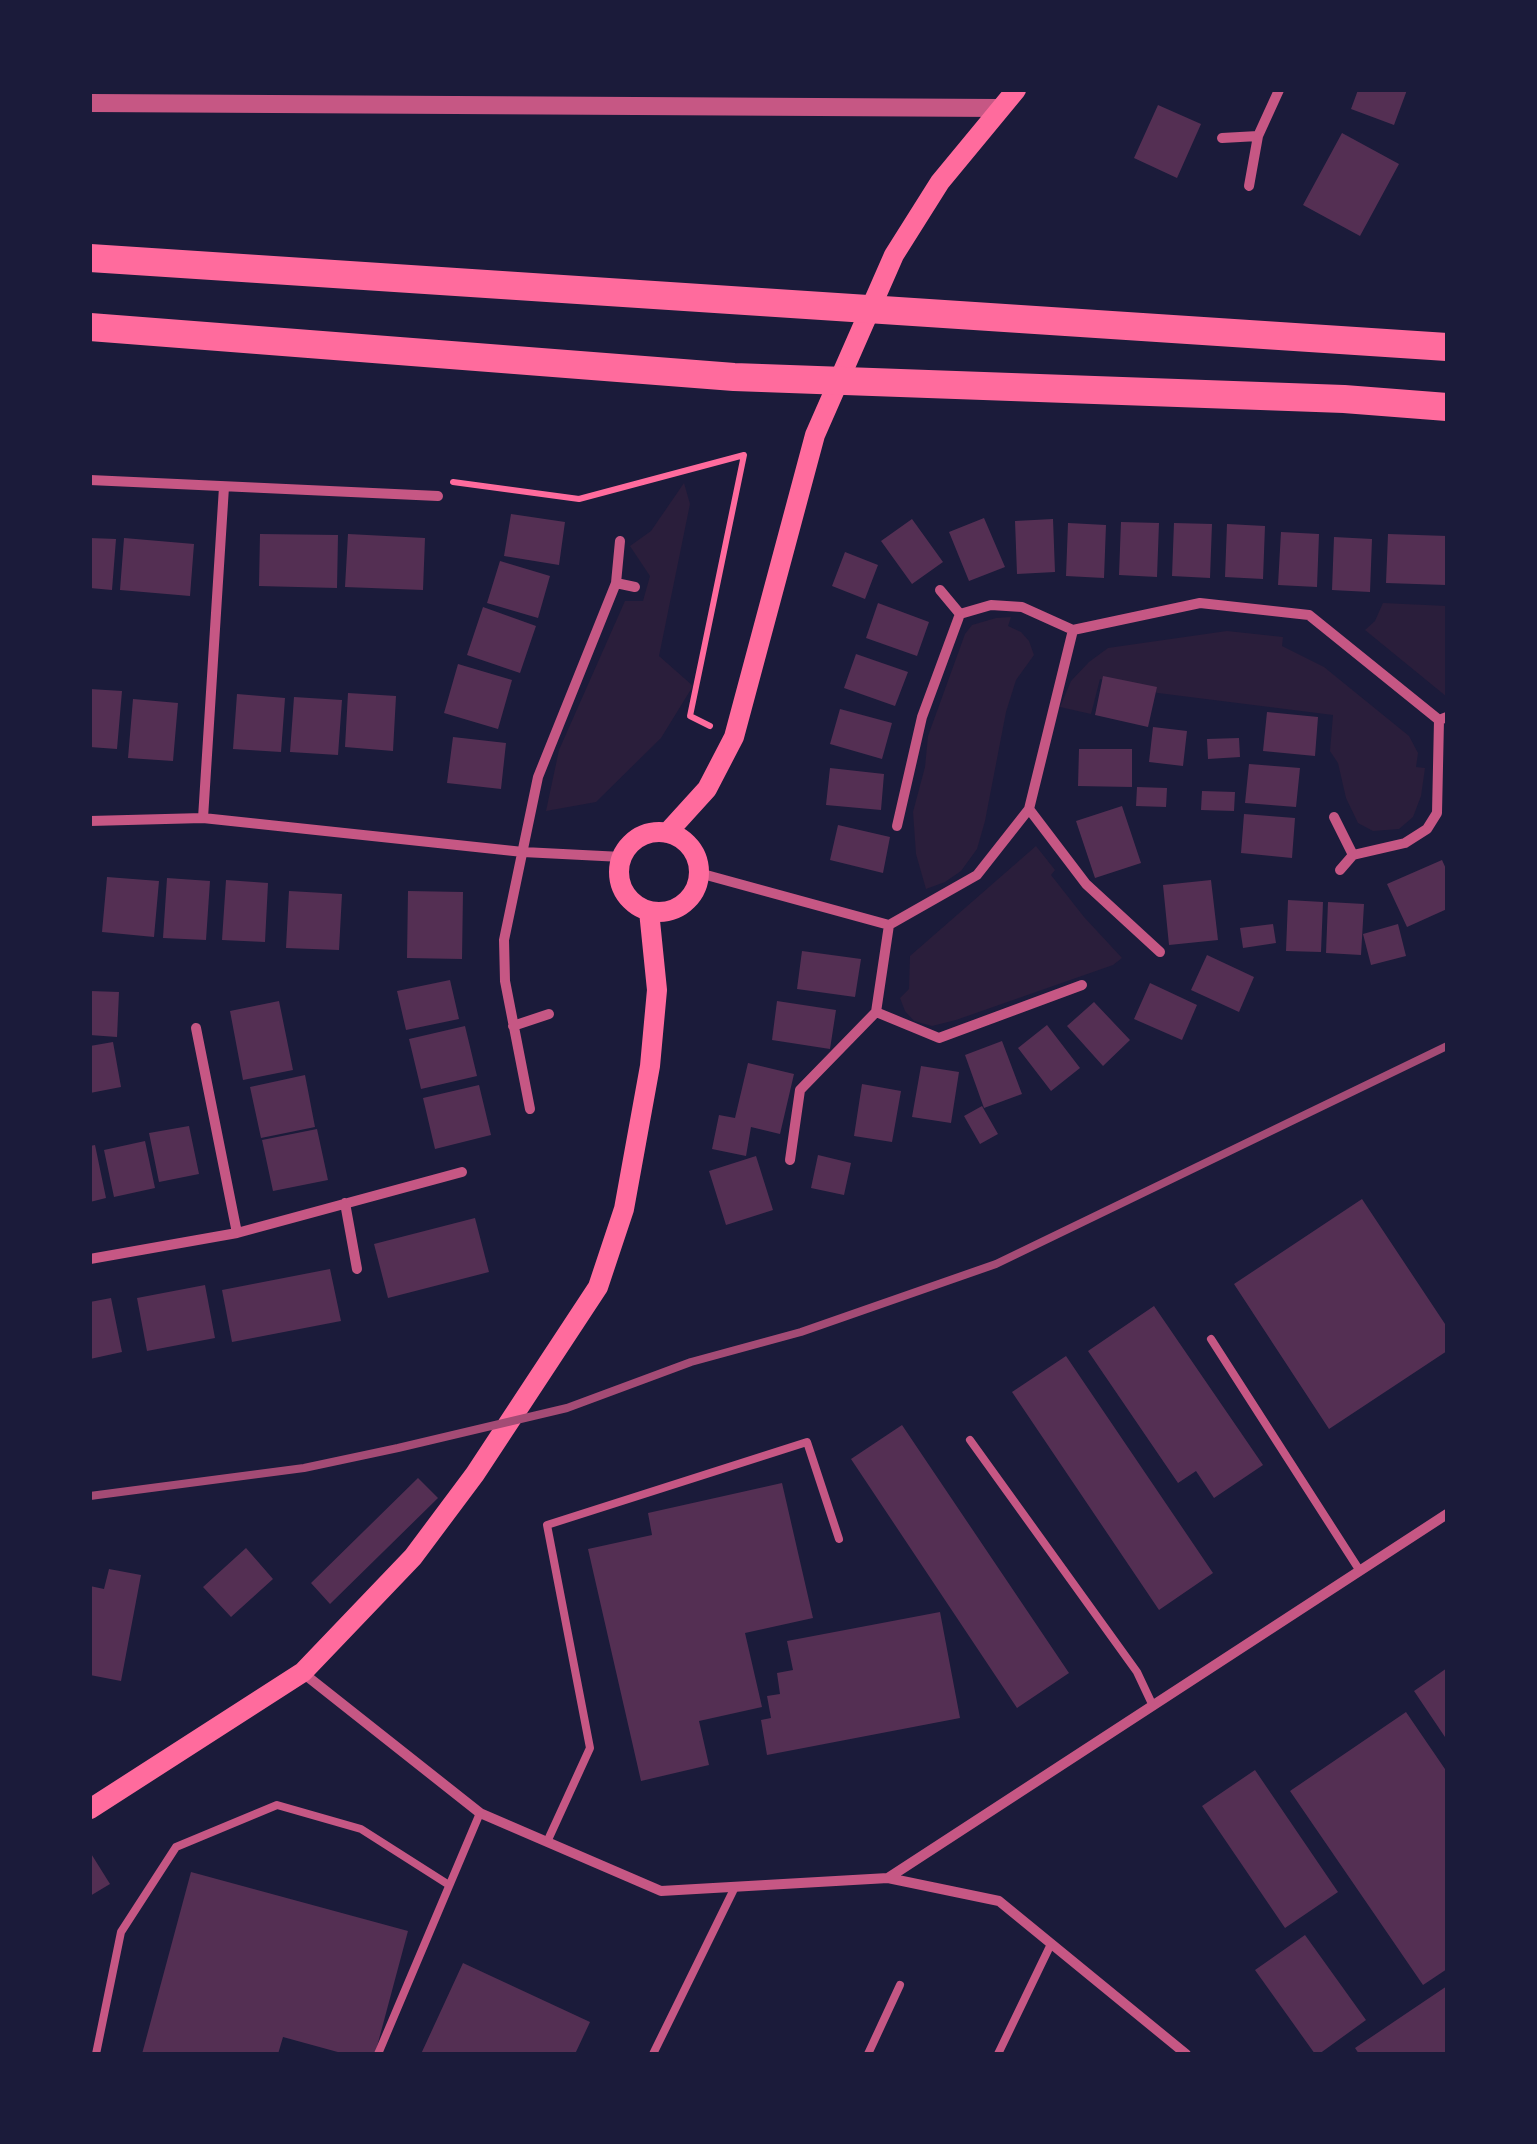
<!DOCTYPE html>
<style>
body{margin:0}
#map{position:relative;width:1537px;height:2144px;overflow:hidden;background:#1b1b3a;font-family:"PT Sans Narrow",sans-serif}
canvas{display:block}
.frame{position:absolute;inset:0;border:92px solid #1b1b3a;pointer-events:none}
</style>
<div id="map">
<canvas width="1537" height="2144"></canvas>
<div class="frame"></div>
</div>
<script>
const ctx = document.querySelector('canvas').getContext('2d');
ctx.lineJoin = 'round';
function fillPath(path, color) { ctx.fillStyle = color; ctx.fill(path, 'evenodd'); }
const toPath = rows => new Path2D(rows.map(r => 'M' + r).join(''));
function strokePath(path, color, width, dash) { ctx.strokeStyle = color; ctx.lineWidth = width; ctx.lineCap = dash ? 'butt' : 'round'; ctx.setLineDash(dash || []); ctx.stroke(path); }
const green = toPath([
 [684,483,690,504,659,656,693,686,661,738,596,802,546,811,559,750,625,601,643,601,650,576,630,546,651,531],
 [1383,603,1447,606,1447,697,1365,630,1375,621],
 [1011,617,1008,626,1021,632,1029,641,1034,655,1016,680,1006,712,985,821,977,849,961,871,945,882,926,889,916,854,913,812,925,767,928,736,965,634,972,625,996,618],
 [1227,631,1283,637,1282,646,1324,667,1409,736,1418,753,1416,767,1425,768,1421,796,1413,817,1399,829,1373,831,1358,823,1346,798,1338,763,1330,751,1333,715,1158,693,1100,679,1091,714,1060,707,1071,681,1089,662,1108,648],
 [1036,846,1055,870,1051,875,1084,917,1122,958,1113,965,956,1020,932,1026,914,1021,905,1011,900,998,909,989,910,956]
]);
const building = toPath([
 [1358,90,1407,90,1394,125,1351,109],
 [1158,105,1201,124,1177,178,1134,158],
 [1342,133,1399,164,1360,236,1303,205],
 [511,514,565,522,559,565,504,556],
 [984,518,1005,567,969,581,949,532],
 [912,519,943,562,912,584,881,541],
 [1053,519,1055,572,1017,574,1015,521],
 [1121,522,1159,523,1157,577,1119,575],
 [1068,523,1106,525,1104,578,1066,576],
 [1174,523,1212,524,1210,578,1172,576],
 [1227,524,1265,526,1263,579,1225,577],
 [1281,532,1319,534,1317,587,1278,585],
 [260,534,338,535,337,588,259,586],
 [348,534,425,538,423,590,345,587],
 [1388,534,1447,536,1446,585,1386,583],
 [1334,537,1372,539,1370,592,1332,590],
 [90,538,116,539,112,590,90,588],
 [124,538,194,544,190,596,120,590],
 [845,552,878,565,865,599,832,586],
 [500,561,550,576,538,618,487,603],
 [878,603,929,622,917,656,866,638],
 [483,607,536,626,520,673,467,655],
 [856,654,908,672,895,706,844,688],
 [458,664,512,680,498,729,444,713],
 [1103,676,1157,687,1148,727,1095,715],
 [90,689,122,691,117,749,90,747],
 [348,693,396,696,393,751,345,747],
 [237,694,285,698,281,752,233,749],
 [294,697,342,700,338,755,290,752],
 [133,699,178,703,173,761,128,758],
 [840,709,892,723,882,759,830,744],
 [1267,712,1318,717,1315,756,1263,751],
 [1153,727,1187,731,1183,766,1149,762],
 [453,737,506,743,501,789,447,783],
 [1239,738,1240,757,1208,759,1207,739],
 [1079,749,1132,749,1132,787,1078,786],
 [1249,764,1300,768,1296,807,1245,803],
 [830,768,884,774,881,810,826,805],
 [1137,787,1167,788,1166,807,1136,806],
 [1202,791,1235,792,1234,811,1201,810],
 [1122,806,1141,863,1095,878,1076,821],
 [1244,814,1295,818,1292,858,1241,853],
 [838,825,890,837,883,873,830,860],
 [1442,860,1447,871,1447,909,1407,927,1387,884],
 [107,877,159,881,154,937,102,932],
 [167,878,210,881,206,940,163,938],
 [226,880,268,883,265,942,222,940],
 [1211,880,1218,940,1169,945,1163,885],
 [289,891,342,894,339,950,286,948],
 [408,891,463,892,462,959,407,958],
 [1288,900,1323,902,1321,952,1286,951],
 [1328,902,1364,904,1361,955,1326,953],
 [1273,924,1276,943,1243,948,1240,928],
 [1398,924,1406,956,1371,965,1363,934],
 [802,951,861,959,855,997,797,989],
 [1207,955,1254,977,1239,1012,1191,990],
 [450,980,459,1019,406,1030,397,991],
 [1150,983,1197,1005,1182,1040,1134,1019],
 [90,991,119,992,117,1037,90,1035],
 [279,1001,293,1070,243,1080,230,1011],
 [777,1001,836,1010,830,1049,772,1040],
 [1094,1002,1130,1040,1103,1066,1067,1026],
 [1047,1025,1080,1068,1051,1091,1018,1048],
 [465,1026,477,1076,421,1089,409,1039],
 [1002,1041,1022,1094,984,1108,965,1055],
 [113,1042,121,1087,90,1093,90,1046],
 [748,1063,794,1074,780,1134,751,1127,746,1156,712,1149,719,1115,735,1118],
 [921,1066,959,1072,951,1123,912,1117],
 [305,1075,315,1127,261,1138,250,1087],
 [862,1084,901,1091,892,1142,854,1136],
 [479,1085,491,1135,435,1149,423,1098],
 [982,1106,998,1134,980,1144,964,1116],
 [189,1126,199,1174,159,1182,149,1133],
 [317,1129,328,1180,273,1191,262,1140],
 [145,1141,155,1188,114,1197,104,1150],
 [95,1145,106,1198,90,1202,90,1146],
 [818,1155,851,1163,844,1195,811,1188],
 [756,1156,773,1210,726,1225,709,1171],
 [1362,1199,1447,1327,1447,1351,1329,1429,1234,1284],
 [475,1218,489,1272,388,1298,374,1244],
 [330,1269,341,1321,232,1342,222,1290],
 [205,1285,215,1338,147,1351,137,1298],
 [111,1298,122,1352,90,1359,90,1302],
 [1154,1306,1263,1465,1214,1498,1196,1471,1178,1483,1088,1351],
 [1066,1356,1213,1573,1159,1610,1012,1392],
 [902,1425,1069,1673,1017,1708,851,1459],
 [418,1478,438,1498,330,1604,311,1583],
 [782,1483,813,1618,745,1633,762,1707,699,1721,709,1765,641,1781,588,1549,652,1535,648,1513],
 [246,1548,273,1579,231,1617,203,1587],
 [109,1569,141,1575,121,1681,90,1675,90,1586,104,1589],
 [940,1612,960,1718,767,1755,761,1720,771,1718,767,1696,780,1694,777,1673,793,1670,787,1641],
 [1447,1668,1447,1740,1414,1691],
 [1406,1712,1447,1772,1447,1969,1423,1985,1290,1791],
 [1255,1770,1338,1892,1285,1928,1202,1806],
 [90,1852,110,1884,90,1896],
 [191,1872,408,1931,375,2054,345,2054,283,2037,278,2054,142,2054],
 [1305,1935,1366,2020,1319,2054,1315,2054,1255,1970],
 [463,1963,590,2022,575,2054,421,2054],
 [1447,1986,1447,2054,1359,2054,1355,2048]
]);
const path = toPath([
 [453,482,579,499,744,455,690,716,710,726]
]);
const service = toPath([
 [1211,1339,1360,1571],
 [970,1440,1137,1672,1153,1706],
 [547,1842,590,1748,547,1525,807,1442,839,1539],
 [96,2054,121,1932,176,1847,277,1805,361,1829,449,1885],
 [378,2054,480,1813],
 [653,2054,735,1887],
 [868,2054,900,1985],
 [998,2054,1051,1944]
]);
const minor = toPath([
 [1222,138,1258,136],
 [1249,186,1258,136,1279,90],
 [90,480,438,496],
 [616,583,635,587],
 [940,590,960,614],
 [1029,809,1086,884,1160,952],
 [1334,817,1353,855,1405,843,1427,829,1437,813,1439,720],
 [203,818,224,487],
 [90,821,203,818,523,852,622,857],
 [897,826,922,717,960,614,991,605,1022,607,1073,630],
 [1340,870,1353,855],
 [699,873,889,925,977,875,1029,809,1073,630,1200,603,1309,615,1439,720,1447,717],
 [876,1012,939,1038,1082,985],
 [513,1026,549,1014],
 [196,1028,237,1233],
 [530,1109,505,981,504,940,538,777,616,583,620,541],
 [790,1160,800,1090,876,1012,889,925],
 [345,1203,357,1269],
 [90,1259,237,1233,462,1172],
 [303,1673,480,1813,661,1891,888,1878,999,1901,1186,2054],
 [888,1878,1447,1514]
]);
const tertiary = toPath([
 [90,103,1000,108]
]);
const secondary = toPath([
 '619 872a40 40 0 1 1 80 0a40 40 0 1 1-80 0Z',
 [667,833,707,789,734,737,815,435,894,255,940,182,1016,90],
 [90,1809,303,1672,413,1557,475,1474,598,1287,624,1209,650,1066,657,990,649,911]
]);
const trunk = toPath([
 [90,258,1447,347],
 [90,327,734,377,1344,399,1447,407]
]);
const rail = toPath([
 [90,1496,304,1468,398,1448,567,1408,691,1362,801,1332,996,1264,1447,1046]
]);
fillPath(green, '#2a1e3b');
fillPath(building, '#542f53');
strokePath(path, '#ff6b9d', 6);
strokePath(service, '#c65784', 8);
strokePath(minor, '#c65784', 10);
strokePath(tertiary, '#c65784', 18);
strokePath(secondary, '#ff6b9d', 20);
strokePath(trunk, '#ff6b9d', 28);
strokePath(rail, '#a44b75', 8);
</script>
